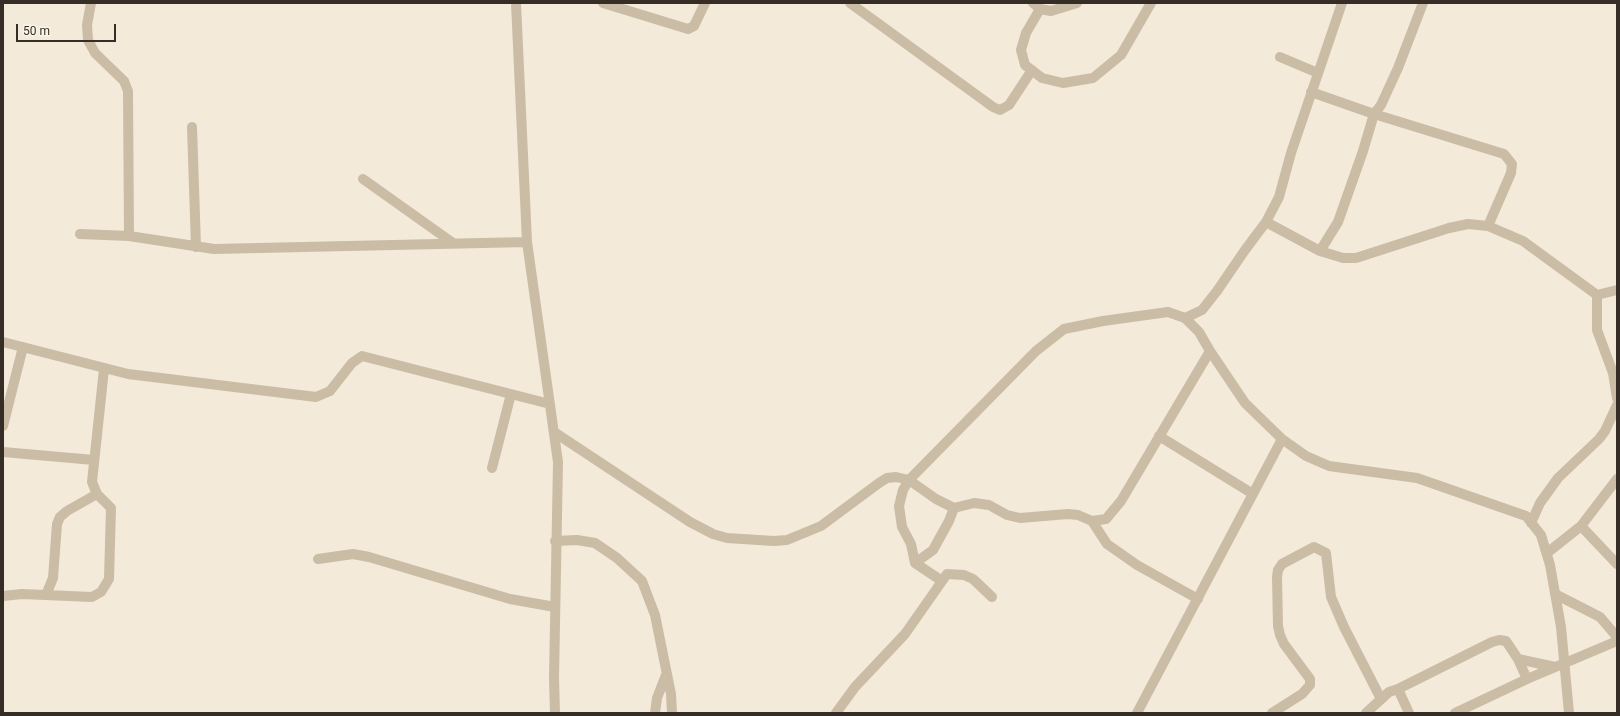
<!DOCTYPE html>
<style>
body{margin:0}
#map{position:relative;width:1620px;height:716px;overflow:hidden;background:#f3ead9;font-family:Roboto,sans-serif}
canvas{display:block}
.frame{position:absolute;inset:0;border:4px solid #362e26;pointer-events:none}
.scale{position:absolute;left:16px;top:24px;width:100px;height:18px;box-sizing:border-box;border:2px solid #362e26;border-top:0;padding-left:5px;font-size:12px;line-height:14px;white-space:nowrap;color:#362e26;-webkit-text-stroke:3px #faf4e6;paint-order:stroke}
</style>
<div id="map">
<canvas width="1620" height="716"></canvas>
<div class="frame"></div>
<div class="scale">50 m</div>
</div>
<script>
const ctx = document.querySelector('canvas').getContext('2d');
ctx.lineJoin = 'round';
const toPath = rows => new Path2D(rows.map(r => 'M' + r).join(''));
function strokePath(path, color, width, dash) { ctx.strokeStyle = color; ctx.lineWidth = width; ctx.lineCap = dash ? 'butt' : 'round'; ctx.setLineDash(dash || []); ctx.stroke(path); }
const minor = toPath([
 [91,3,87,25,88,40,95,53,124,81,128,91,129,236],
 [516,3,527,242,558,462,554,678,555,713],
 [603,3,688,29,694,26,705,3],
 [850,3,993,107,1000,110,1009,105,1032,70],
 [1033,3,1040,9,1051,11,1077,3],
 [1040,9,1026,33,1021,50,1025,65,1042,78,1063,83,1093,78,1121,55,1151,3],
 [1280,57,1318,73],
 [1311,92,1374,114,1381,105,1398,68,1423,3],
 [192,127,196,247],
 [363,179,453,243],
 [1266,222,1320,251,1343,258,1356,258,1449,228,1468,224,1488,226,1523,241,1597,295,1617,290],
 [80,234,129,236,214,249,527,242],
 [1320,251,1338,222,1363,151,1374,114,1504,154,1512,164,1511,173,1488,226],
 [1597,295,1597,330,1613,373,1617,398],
 [1185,318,1202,310,1217,291,1245,250,1266,222,1279,197,1291,153,1342,3],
 [3,342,128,374,316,397,330,391,352,363,362,356,550,404],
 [3,426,23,347],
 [554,432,690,522,713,534,727,538,774,541,787,540,821,526,879,483,887,478,896,477,909,480,936,499,954,508,974,503,989,505,1007,515,1020,518,1068,514,1078,515,1092,521,1106,519,1121,501,1210,351],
 [1159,436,1253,494],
 [3,452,94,460],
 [492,468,511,394],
 [1092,521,1107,544,1137,565,1198,599],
 [1531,523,1540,503,1558,478,1599,439,1605,431,1617,405],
 [1581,526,1617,564],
 [555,541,577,540,595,543,617,558,642,581,655,615,671,694,672,713],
 [1547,553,1581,526,1617,479],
 [318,559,353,554,369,557,510,599,555,607],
 [915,563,933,550,949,521,954,508],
 [942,581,915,563,911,544,902,527,899,506,903,490,909,480,1036,351,1064,329,1103,321,1168,312,1185,318,1199,332,1210,351,1245,403,1282,439,1306,456,1329,466,1417,478,1526,516,1541,535,1550,565,1561,627,1569,713],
 [1555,594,1600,617,1617,637],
 [46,595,53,578,57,524,60,517,67,511,97,494],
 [3,596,22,594,92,597,101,592,109,579,111,508,97,494,92,482,104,369],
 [1518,659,1555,667],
 [655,713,657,698,666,675],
 [836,713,855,687,905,634,947,574,964,575,973,579,992,597],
 [1137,713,1282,439],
 [1272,713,1302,694,1310,685,1310,679,1284,644,1280,635,1278,626,1277,577,1278,570,1282,564,1314,547,1326,553,1331,597,1344,627,1381,699],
 [1366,713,1389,692,1398,689],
 [1409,713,1398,689,1492,642,1499,640,1506,641,1518,659,1527,679],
 [1455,713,1527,679,1617,641]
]);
strokePath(minor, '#cbbca5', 10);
</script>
